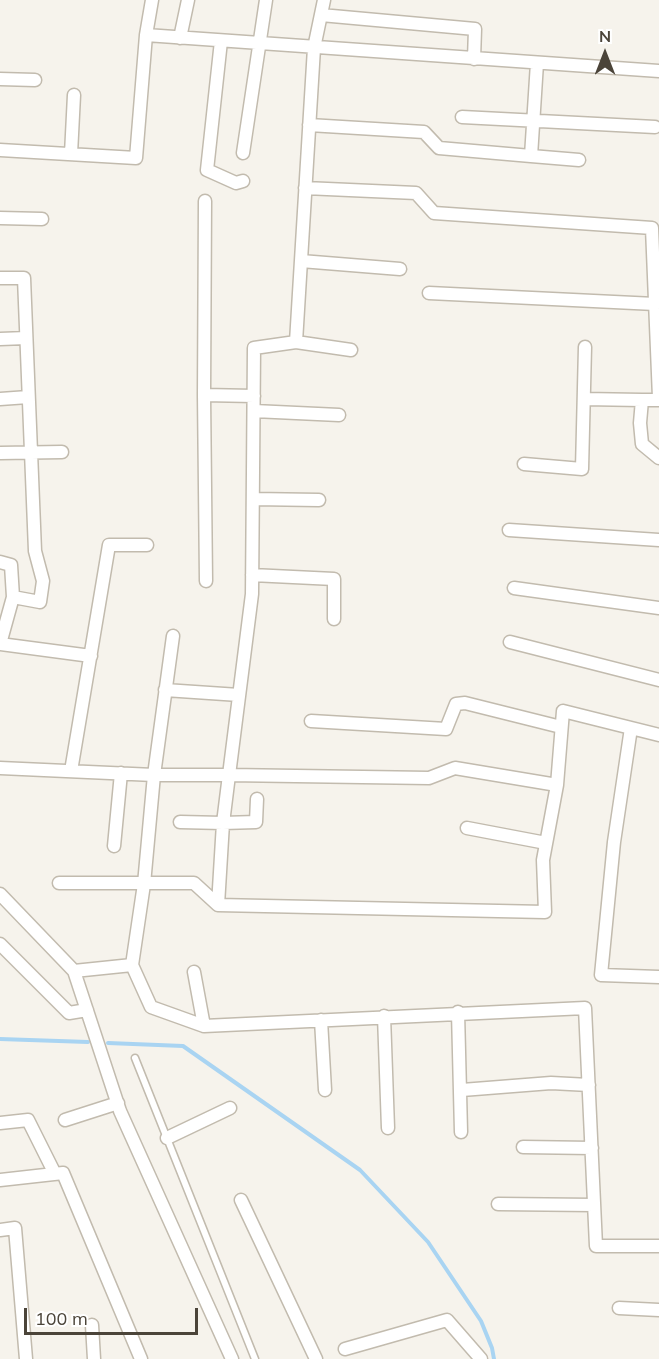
<!DOCTYPE html>
<style>
body{margin:0}
#map{position:relative;width:659px;height:1359px;overflow:hidden;background:#f6f3ec;font-family:Mulish,sans-serif}
canvas{display:block}
.north{position:absolute;left:575px;top:24px;width:60px;height:60px;-webkit-text-stroke:4px #fff;paint-order:stroke;rotate:0deg;font-size:16px;font-weight:700;line-height:24px;text-align:center;color:#4b4439}
.north::after{content:'';display:block;margin:auto;width:21px;height:27px;background:#4b4439;clip-path:polygon(50% 0,100% 100%,50% 72%,0 100%)}
.scale{position:absolute;left:24px;top:1308px;width:174px;height:27px;box-sizing:border-box;border:3px solid #4b4439;border-top:0;padding-left:8px;font-size:18px;line-height:21px;white-space:nowrap;color:#4b4439;-webkit-text-stroke:4px #fff;paint-order:stroke}
</style>
<div id="map">
<canvas width="659" height="1359"></canvas>
<div class="north">N</div>
<div class="scale">100 m</div>
</div>
<script>
const ctx = document.querySelector('canvas').getContext('2d');
ctx.lineJoin = 'round';
const toPath = rows => new Path2D(rows.map(r => 'M' + r).join(''));
function strokePath(path, color, width, dash) { ctx.strokeStyle = color; ctx.lineWidth = width; ctx.lineCap = dash ? 'butt' : 'round'; ctx.setLineDash(dash || []); ctx.stroke(path); }
const stream = toPath([
 [0,1039,88,1042],
 [108,1043,183,1046,360,1170,428,1242,481,1321,492,1348,494,1359]
]);
const service = toPath([
 [135,1058,255,1359]
]);
const minor = toPath([
 [321,15,475,29,474,59],
 [146,35,659,71],
 [180,38,188,0],
 [221,41,207,170,236,183,243,181],
 [0,79,35,80],
 [462,117,655,127],
 [309,125,424,132,439,148,531,156,537,63],
 [0,150,136,158,146,35,152,0],
 [243,153,266,0],
 [71,154,74,95],
 [531,156,579,160],
 [305,188,416,193,434,213,652,228,659,398],
 [0,218,42,219],
 [301,261,400,269],
 [0,278,24,278,35,551,43,581,40,602,13,597,0,644],
 [429,293,655,304],
 [0,339,26,338],
 [296,342,351,350],
 [204,395,205,201],
 [0,399,28,397],
 [584,399,642,400],
 [659,400,642,400,640,423,642,444,659,458],
 [254,411,339,415],
 [0,453,62,452],
 [524,464,582,469,585,347],
 [253,499,319,500],
 [509,530,659,540],
 [0,562,11,565,13,597],
 [252,575,334,579,334,619],
 [206,581,204,395,254,396],
 [514,588,659,608],
 [510,642,659,680],
 [0,644,91,656],
 [165,690,239,695],
 [311,721,446,729,456,704,465,703,561,727],
 [631,728,614,842,601,975,659,977],
 [0,768,154,775,173,636],
 [71,771,109,545,147,545],
 [257,799,256,822,223,823,218,905,545,912,543,860,557,785],
 [180,822,223,823,229,775,429,778,455,768,557,785,563,711,659,735],
 [467,828,546,843],
 [114,846,121,773],
 [59,883,194,883,218,905],
 [0,894,74,971,132,965,144,884,154,775,229,775,252,594,254,348,296,342,314,48,324,0],
 [0,944,69,1013,87,1010],
 [132,965,151,1007,204,1026,585,1008,596,1246,659,1246],
 [74,971,120,1111,232,1359],
 [194,972,204,1026],
 [458,1012,461,1132],
 [384,1016,388,1128],
 [321,1020,325,1090],
 [462,1090,551,1083,589,1085],
 [65,1120,118,1103],
 [0,1123,28,1120,55,1174],
 [167,1138,230,1108],
 [523,1147,592,1148],
 [0,1180,63,1173,141,1359],
 [241,1200,316,1359],
 [498,1204,594,1205],
 [0,1230,15,1228,26,1359],
 [619,1308,659,1310],
 [92,1325,94,1359],
 [345,1349,447,1320,481,1359]
]);
strokePath(stream, '#a9d4f2', 4);
strokePath(service, '#c2bbae', 9);
strokePath(minor, '#c2bbae', 15);
strokePath(service, '#fff', 6);
strokePath(minor, '#fff', 12);
</script>
